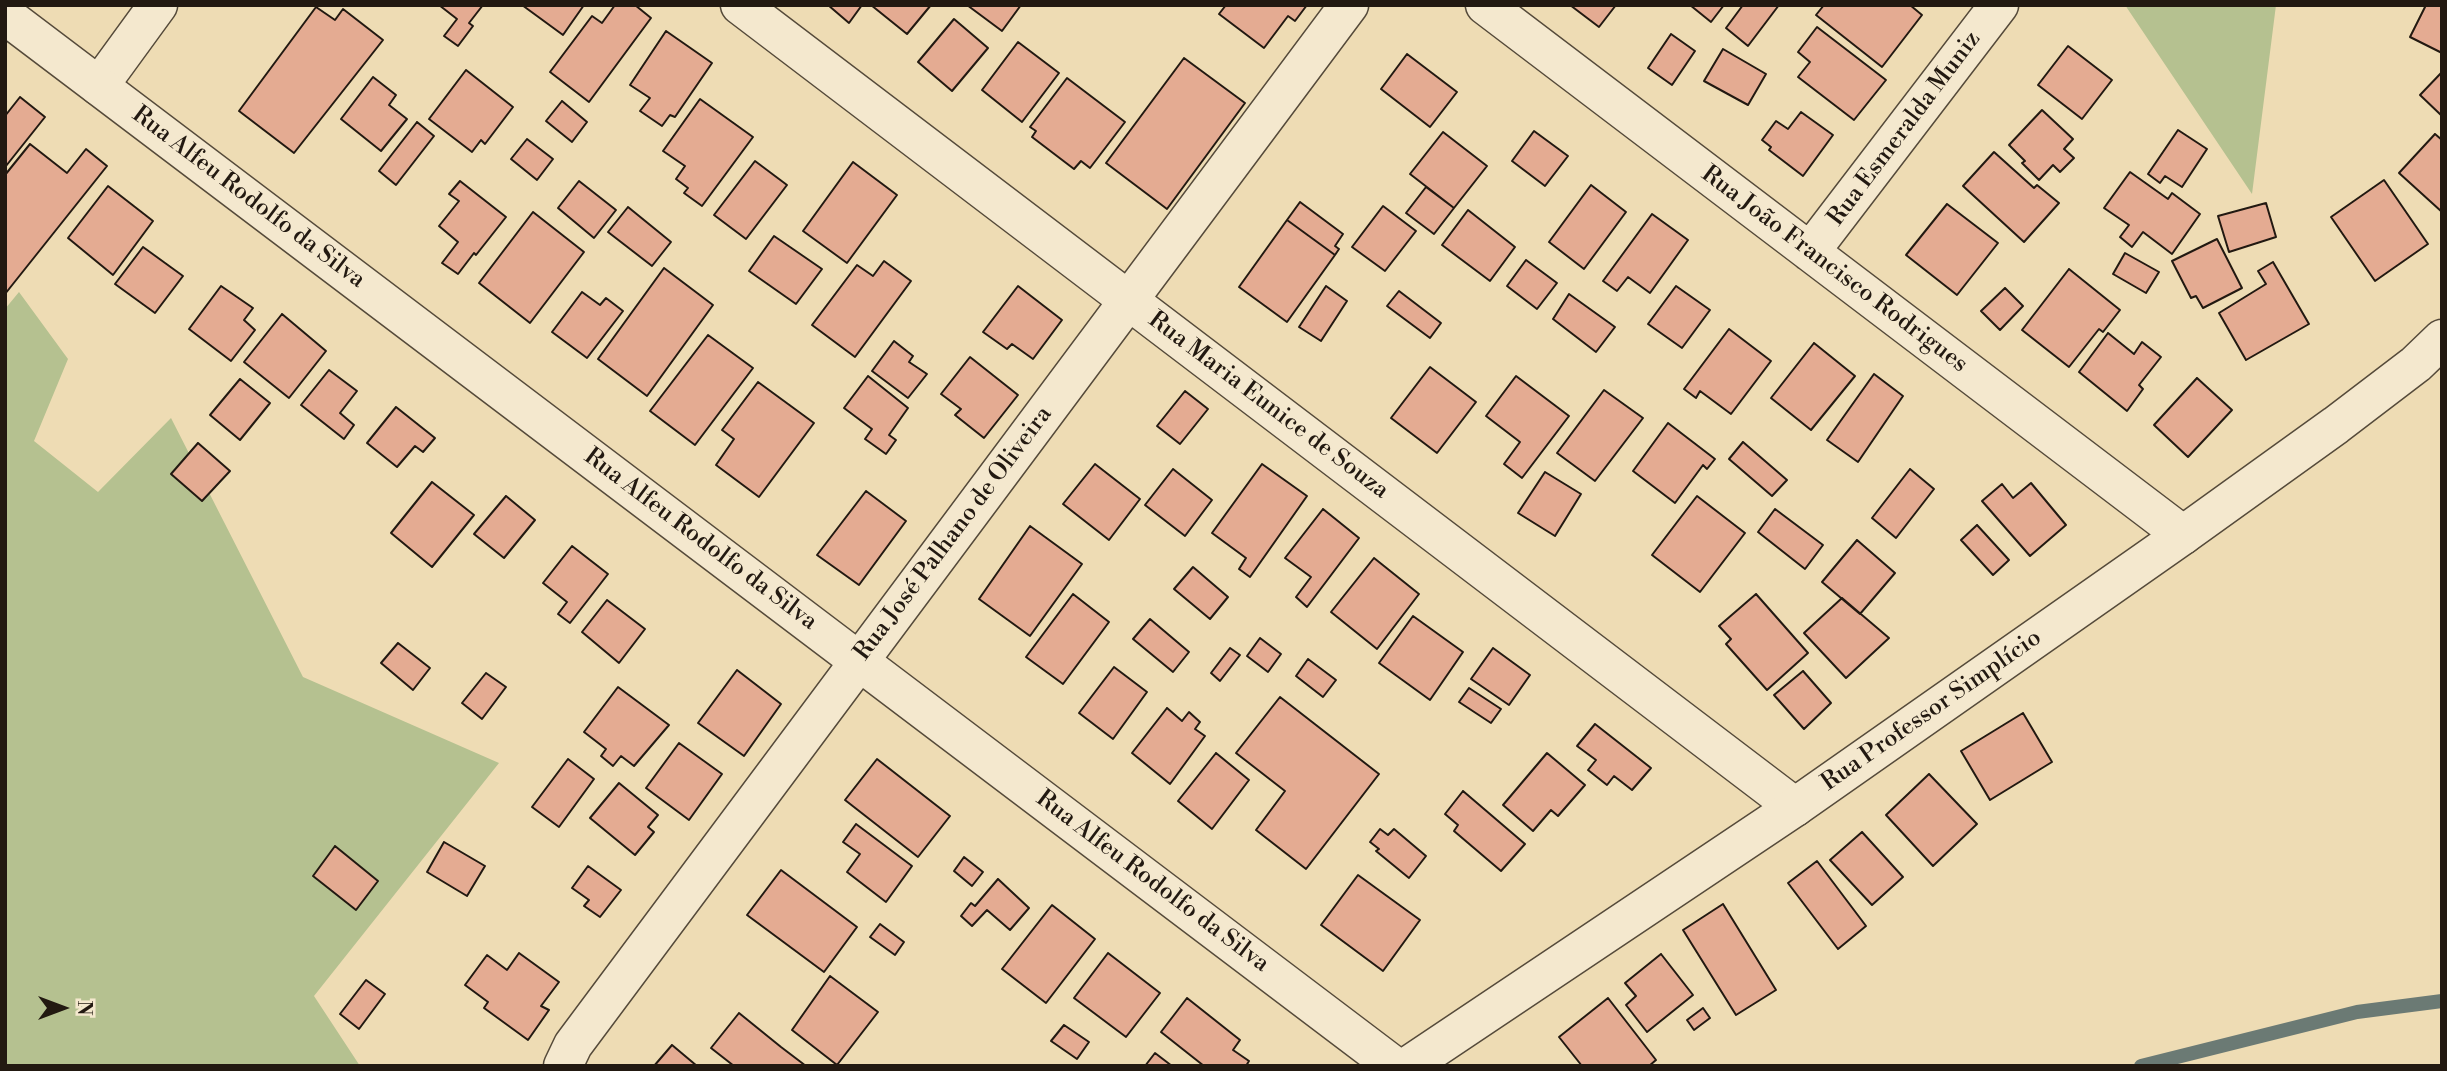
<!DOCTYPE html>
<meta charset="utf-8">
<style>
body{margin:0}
#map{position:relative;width:2447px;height:1071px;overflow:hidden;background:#eedcb4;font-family:"Libre Bodoni",serif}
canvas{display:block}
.frame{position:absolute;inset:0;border:7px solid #221911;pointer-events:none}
.north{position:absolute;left:28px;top:973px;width:70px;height:70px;-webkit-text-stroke:5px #f4e8ce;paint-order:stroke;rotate:90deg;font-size:19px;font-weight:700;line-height:28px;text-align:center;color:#221911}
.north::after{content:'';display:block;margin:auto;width:24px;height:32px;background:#221911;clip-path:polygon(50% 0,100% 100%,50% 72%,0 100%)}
</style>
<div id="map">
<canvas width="2447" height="1071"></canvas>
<div class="frame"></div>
<div class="north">N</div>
</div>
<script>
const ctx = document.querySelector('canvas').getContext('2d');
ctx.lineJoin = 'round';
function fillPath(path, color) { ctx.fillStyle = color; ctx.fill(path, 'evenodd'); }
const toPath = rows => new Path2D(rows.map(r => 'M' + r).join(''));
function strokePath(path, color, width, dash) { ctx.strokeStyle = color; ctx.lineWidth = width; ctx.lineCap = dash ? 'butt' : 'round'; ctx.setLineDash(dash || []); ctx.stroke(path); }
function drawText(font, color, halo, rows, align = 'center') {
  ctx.font = font + ' "Libre Bodoni",serif'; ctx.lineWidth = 7; ctx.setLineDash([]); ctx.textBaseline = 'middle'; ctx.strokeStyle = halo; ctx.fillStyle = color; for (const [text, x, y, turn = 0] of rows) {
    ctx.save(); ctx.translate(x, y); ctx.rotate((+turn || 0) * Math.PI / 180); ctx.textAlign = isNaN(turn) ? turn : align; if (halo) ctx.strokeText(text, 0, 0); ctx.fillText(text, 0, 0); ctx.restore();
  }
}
const green = toPath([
 [2125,5,2276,5,2252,194],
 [19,292,68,359,34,441,98,492,171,418,303,677,499,763,314,996,360,1066,5,1066,5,309]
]);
const stream = toPath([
 [2141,1066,2357,1012,2442,1001]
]);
const building = toPath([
 [439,5,483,5,469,23,473,26,458,46,444,36,457,19,439,5],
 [522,5,584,5,563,35,522,5],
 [615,5,635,5,651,18,589,102,550,72,592,16,602,23,615,5],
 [828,5,862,5,849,23,828,5],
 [871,5,931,5,907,34,871,5],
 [967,5,1021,5,1002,31,967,5],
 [1226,5,1307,5,1295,21,1288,16,1264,48,1219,14,1226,5],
 [1570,5,1616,5,1599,27,1570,5],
 [1690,5,1724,5,1711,22,1690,5],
 [1743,5,1779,5,1748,46,1726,28,1743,5],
 [1824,5,1910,5,1922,15,1882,67,1816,15,1824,5],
 [2426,5,2442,5,2442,53,2410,37,2426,5],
 [316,7,335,20,343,9,383,40,294,153,239,111,316,7],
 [954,19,988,48,952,91,918,62,954,19],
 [1817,27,1886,80,1854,120,1798,77,1810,62,1798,52,1817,27],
 [666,31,712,63,675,117,670,115,662,126,640,111,650,98,630,85,666,31],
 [1671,34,1695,51,1672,85,1648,68,1671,34],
 [1018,42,1059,73,1022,122,982,90,1018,42],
 [2068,46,2112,80,2082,119,2038,85,2068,46],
 [1723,49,1766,74,1748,105,1704,81,1723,49],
 [1407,54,1457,92,1430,127,1381,89,1407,54],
 [1184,58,1245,103,1167,209,1106,163,1184,58],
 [466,70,513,107,485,144,481,140,472,152,429,119,466,70],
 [2442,72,2442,116,2420,95,2442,72],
 [373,77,396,95,389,105,407,119,381,151,341,119,373,77],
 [1067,78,1125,122,1090,168,1081,161,1074,169,1032,137,1036,131,1030,127,1067,78],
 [20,97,45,117,6,166,5,116,20,97],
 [700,99,753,137,702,206,684,193,688,188,676,179,685,166,663,151,700,99],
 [562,101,587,122,572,142,546,121,562,101],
 [2042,110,2073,139,2064,149,2074,158,2060,172,2053,165,2039,180,2022,163,2025,161,2009,145,2042,110],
 [1801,112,1833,135,1803,176,1769,150,1771,147,1762,140,1776,121,1788,129,1801,112],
 [417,122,434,136,396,185,379,171,417,122],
 [2178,130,2207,149,2182,187,2165,176,2160,183,2148,174,2178,130],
 [1534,131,1568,156,1545,186,1512,161,1534,131],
 [1443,132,1487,166,1454,208,1410,174,1443,132],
 [2435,134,2442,140,2442,212,2399,173,2435,134],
 [527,139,553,159,537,180,511,159,527,139],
 [30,144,67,173,86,149,107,166,5,294,5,175,30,144],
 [1994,152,2034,188,2037,185,2059,203,2024,242,1963,186,1994,152],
 [755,161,787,185,746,239,714,215,755,161],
 [853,162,897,195,847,263,803,231,853,162],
 [2130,172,2168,199,2172,193,2200,214,2172,254,2143,232,2132,247,2120,237,2129,225,2104,208,2130,172],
 [2384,180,2428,244,2375,281,2331,217,2384,180],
 [460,181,506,217,476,255,474,253,458,274,442,263,458,242,439,226,459,201,449,194,460,181],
 [579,181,616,210,594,238,558,208,579,181],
 [1591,185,1626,212,1584,269,1549,242,1591,185],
 [108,186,153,221,113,275,68,238,108,186],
 [1426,187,1454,208,1434,234,1406,213,1426,187],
 [1300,202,1343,234,1335,246,1339,249,1335,255,1287,220,1300,202],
 [2266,203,2276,237,2229,252,2218,216,2266,203],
 [1947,204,1998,243,1957,295,1906,255,1947,204],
 [1383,206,1416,231,1385,271,1352,247,1383,206],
 [628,207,671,242,652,266,608,232,628,207],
 [1468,210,1515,247,1490,281,1442,245,1468,210],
 [533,212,584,252,530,323,479,283,533,212],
 [1652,214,1688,240,1650,293,1628,277,1617,291,1603,281,1652,214],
 [1287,220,1335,255,1287,322,1239,287,1287,220],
 [774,236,822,269,796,304,749,271,774,236],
 [2217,239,2242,288,2203,308,2196,296,2191,298,2172,261,2217,239],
 [143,247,183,276,155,313,115,284,143,247],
 [2125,253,2159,272,2146,293,2113,274,2125,253],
 [1526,260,1557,283,1537,309,1507,286,1526,260],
 [884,261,911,281,855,357,812,325,857,265,873,276,884,261],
 [2273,262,2309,324,2246,360,2219,313,2266,284,2258,271,2273,262],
 [664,268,713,305,647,396,598,359,664,268],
 [2069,269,2120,310,2103,332,2099,329,2069,367,2022,330,2069,269],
 [221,286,253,308,244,320,255,330,231,361,189,329,221,286],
 [1018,286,1062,320,1033,359,1012,344,1007,349,983,332,1018,286],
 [1326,286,1347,301,1321,341,1299,327,1326,286],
 [1676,286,1710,310,1682,348,1648,324,1676,286],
 [2005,288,2023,306,2000,330,1981,311,2005,288],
 [1399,291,1441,323,1430,338,1387,306,1399,291],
 [582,292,600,305,606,298,623,311,587,358,552,332,582,292],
 [1569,294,1615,327,1596,352,1553,319,1569,294],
 [282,314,326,351,289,398,244,362,282,314],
 [1729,329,1771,361,1731,414,1700,391,1696,398,1684,389,1729,329],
 [2108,333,2134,354,2142,342,2161,357,2139,385,2143,389,2127,411,2079,372,2108,333],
 [708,335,753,368,695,445,650,411,708,335],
 [894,341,913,356,909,362,927,374,908,398,872,371,894,341],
 [1814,343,1855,376,1811,430,1771,398,1814,343],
 [970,357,1018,395,984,438,955,415,961,409,941,394,970,357],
 [1430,367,1476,402,1437,453,1391,418,1430,367],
 [329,370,357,391,340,413,354,425,344,439,301,405,329,370],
 [1874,374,1903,396,1858,462,1827,440,1874,374],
 [868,376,908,408,889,435,896,440,886,454,865,439,872,429,844,408,868,376],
 [1516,376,1569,416,1522,478,1504,464,1520,442,1486,416,1516,376],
 [2197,378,2232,410,2188,457,2154,425,2197,378],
 [240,379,270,403,240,440,210,415,240,379],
 [758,382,814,423,759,497,716,465,734,439,722,430,758,382],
 [1604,390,1643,418,1595,481,1557,453,1604,390],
 [1185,391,1208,409,1180,444,1157,426,1185,391],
 [396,407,435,438,423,452,415,446,397,467,367,443,396,407],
 [1668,423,1715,459,1707,469,1703,465,1675,503,1633,471,1668,423],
 [1743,442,1787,480,1772,496,1729,459,1743,442],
 [198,443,230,471,202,501,171,474,198,443],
 [1095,464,1140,499,1109,540,1063,504,1095,464],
 [1262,464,1307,496,1250,577,1239,569,1246,558,1212,533,1262,464],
 [1173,469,1212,500,1185,536,1145,505,1173,469],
 [1910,469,1934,489,1896,538,1872,518,1910,469],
 [1545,472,1581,494,1555,536,1518,513,1545,472],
 [432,482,474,515,432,567,391,533,432,482],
 [2031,483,2066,525,2030,556,1982,501,2002,484,2013,498,2031,483],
 [866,491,906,521,859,585,817,555,866,491],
 [506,496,535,520,504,558,474,534,506,496],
 [1697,496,1745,533,1700,592,1652,555,1697,496],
 [1323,509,1359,538,1307,607,1296,597,1311,577,1285,558,1323,509],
 [1775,509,1823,545,1805,569,1758,532,1775,509],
 [1977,525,2009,560,1993,575,1961,540,1977,525],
 [1030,526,1082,564,1030,636,979,599,1030,526],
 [1857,540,1895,573,1860,614,1822,582,1857,540],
 [572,546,608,574,570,623,558,614,567,602,543,583,572,546],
 [1374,558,1419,594,1377,649,1331,612,1374,558],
 [1193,567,1228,597,1210,619,1174,589,1193,567],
 [1073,594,1109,622,1063,684,1026,657,1073,594],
 [1756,594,1808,653,1767,690,1726,644,1731,639,1719,626,1756,594],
 [1842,598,1889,638,1846,678,1804,633,1842,598],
 [607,600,645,629,619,663,582,632,607,600],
 [1413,616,1463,652,1430,700,1379,663,1413,616],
 [1150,619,1189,652,1173,672,1133,639,1150,619],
 [1260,638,1281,654,1268,672,1247,656,1260,638],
 [398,643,430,668,413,690,381,663,398,643],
 [1230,648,1240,655,1220,681,1211,673,1230,648],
 [1493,648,1530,675,1509,705,1471,679,1493,648],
 [1308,659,1336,680,1323,697,1296,676,1308,659],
 [1114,667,1147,692,1113,739,1079,713,1114,667],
 [737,670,781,704,744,756,698,723,737,670],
 [1803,671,1831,703,1804,729,1774,695,1803,671],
 [486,673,506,687,482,719,462,703,486,673],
 [618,687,669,725,634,766,621,756,613,766,601,756,606,749,584,732,618,687],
 [1469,688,1501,709,1491,723,1459,702,1469,688],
 [1280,697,1379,774,1306,869,1256,830,1285,791,1236,753,1280,697],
 [1167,708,1182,721,1189,712,1200,722,1195,729,1205,736,1170,784,1132,753,1167,708],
 [2023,713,2052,762,1990,800,1961,751,2023,713],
 [1595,724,1651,768,1632,790,1614,776,1607,785,1588,770,1596,760,1577,746,1595,724],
 [679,743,722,774,689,820,646,788,679,743],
 [1216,753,1249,780,1212,829,1178,801,1216,753],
 [1547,753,1585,785,1558,816,1551,810,1533,831,1503,805,1547,753],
 [568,759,594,779,559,827,532,807,568,759],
 [877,759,950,816,918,857,845,800,877,759],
 [1929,774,1977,824,1933,866,1886,815,1929,774],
 [619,783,658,815,648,827,654,832,635,855,590,818,619,783],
 [1463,791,1525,844,1501,871,1454,831,1458,825,1445,814,1463,791],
 [856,824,912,866,886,902,847,872,860,854,843,842,856,824],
 [1380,829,1388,835,1394,829,1426,856,1409,878,1376,851,1379,849,1370,842,1380,829],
 [1862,832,1903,877,1872,905,1830,860,1862,832],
 [444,842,485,866,467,896,427,872,444,842],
 [335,846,378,881,356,910,313,876,335,846],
 [964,857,983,872,972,886,954,871,964,857],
 [1817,861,1866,926,1838,949,1788,883,1817,861],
 [588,866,621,890,600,917,584,906,589,900,572,888,588,866],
 [781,870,857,927,824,972,747,915,781,870],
 [1358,875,1420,920,1383,971,1321,925,1358,875],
 [998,879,1029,908,1010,930,987,910,972,926,961,916,971,903,975,906,998,879],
 [1723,904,1776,990,1736,1015,1683,930,1723,904],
 [1052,905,1095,939,1046,1003,1002,969,1052,905],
 [880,924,904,942,895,955,870,937,880,924],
 [519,953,559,982,541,1006,549,1010,528,1040,484,1008,488,1002,465,985,487,955,507,970,519,953],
 [1108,953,1160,993,1126,1037,1074,998,1108,953],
 [1661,954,1693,995,1647,1032,1626,1005,1636,996,1625,983,1661,954],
 [830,976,878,1012,837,1065,792,1030,830,976],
 [366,980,385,994,359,1029,340,1014,366,980],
 [1187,998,1240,1040,1233,1050,1249,1061,1246,1066,1204,1066,1161,1032,1187,998],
 [1608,998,1656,1060,1649,1066,1582,1066,1559,1037,1608,998],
 [1703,1008,1710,1018,1694,1030,1687,1020,1703,1008],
 [739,1013,781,1047,806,1066,734,1066,711,1048,739,1013],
 [1064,1025,1089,1042,1077,1059,1051,1041,1064,1025],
 [672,1045,697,1066,654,1066,672,1045],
 [1155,1053,1172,1066,1145,1066,1155,1053]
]);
const minor = toPath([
 [740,5,1795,807],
 [1485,5,2183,535],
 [99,86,158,5],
 [1810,252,1999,5],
 [563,1066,573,1045,1349,5]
]);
const tertiary = toPath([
 [5,15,1394,1066],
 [1408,1066,1795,807,2183,535,2336,425,2416,364,2442,339]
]);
const streetNames = [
 ["Rua Esmeralda Muniz",1905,129,-53],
 ["Rua Alfeu Rodolfo da Silva",248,198,37],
 ["Rua João Francisco Rodrigues",1834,270,37],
 ["Rua Maria Eunice de Souza",1268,406,37],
 ["Rua José Palhano de Oliveira",954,534,-53],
 ["Rua Alfeu Rodolfo da Silva",700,540,37],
 ["Rua Professor Simplício",1932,711,-35],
 ["Rua Alfeu Rodolfo da Silva",1152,882,37]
];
fillPath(green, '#b5c190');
strokePath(stream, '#6b7a74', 14);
fillPath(building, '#e4ab92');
strokePath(building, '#221911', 2);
strokePath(minor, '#554a3a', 41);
strokePath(tertiary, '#554a3a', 41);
strokePath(minor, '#f4e8ce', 38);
strokePath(tertiary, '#f4e8ce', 38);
drawText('24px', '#221911', '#f4e8ce', streetNames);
</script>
